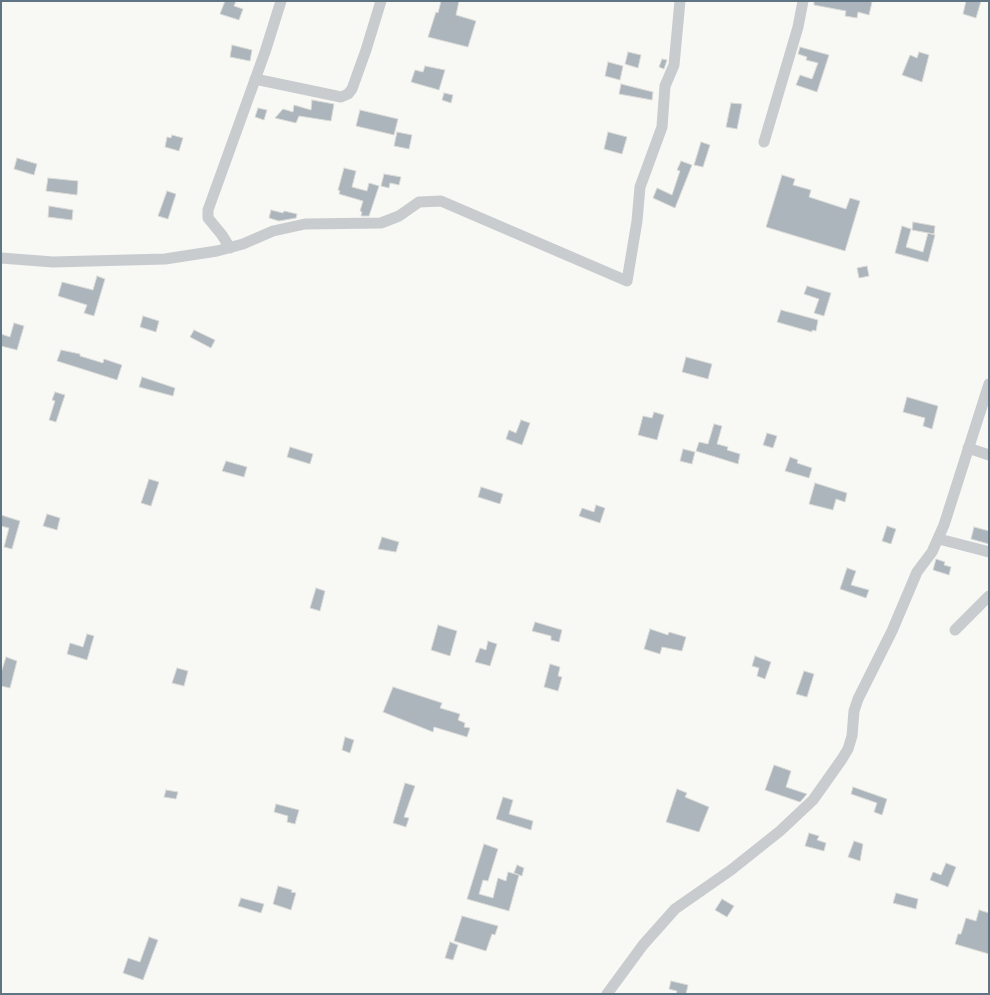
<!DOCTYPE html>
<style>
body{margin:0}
#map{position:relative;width:990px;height:995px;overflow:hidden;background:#f8f8f5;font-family:"PT Sans Narrow",sans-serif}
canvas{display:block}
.frame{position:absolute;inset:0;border:2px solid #607583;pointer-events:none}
</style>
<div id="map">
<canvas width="990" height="995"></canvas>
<div class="frame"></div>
</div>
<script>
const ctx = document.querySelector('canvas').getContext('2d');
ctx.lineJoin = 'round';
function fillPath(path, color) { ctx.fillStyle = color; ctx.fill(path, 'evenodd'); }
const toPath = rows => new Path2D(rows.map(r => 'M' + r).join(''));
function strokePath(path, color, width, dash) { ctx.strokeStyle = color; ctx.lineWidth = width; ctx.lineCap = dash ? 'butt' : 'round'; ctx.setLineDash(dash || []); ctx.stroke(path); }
const building = toPath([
 [225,1,236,1,234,6,243,9,239,20,220,14,225,1],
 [441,1,459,1,456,15,476,21,468,47,428,37,436,12,438,13,441,1],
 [814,1,867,1,872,2,869,15,858,12,857,18,845,16,846,11,814,5,814,1],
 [966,1,981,1,976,18,963,14,966,1],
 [232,45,252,50,250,61,230,57,232,45],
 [800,47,829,55,817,92,796,85,800,75,812,79,818,63,806,60,807,57,798,54,800,47],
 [628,52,641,55,638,68,625,64,628,52],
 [919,52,929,55,922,82,902,75,910,55,917,58,919,52],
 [662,59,667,60,664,69,659,67,662,59],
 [608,62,623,66,620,80,605,76,608,62],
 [425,66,445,70,439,90,411,82,415,70,423,72,425,66],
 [621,84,653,92,652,100,619,94,621,84],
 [444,93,453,95,451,103,442,100,444,93],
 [312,100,334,104,331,121,299,116,296,123,275,118,283,109,293,112,294,105,311,110,312,100],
 [731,103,742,104,737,129,726,127,731,103],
 [258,108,267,110,264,120,255,117,258,108],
 [360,110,398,119,394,135,356,126,360,110],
 [397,132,412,135,409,149,394,146,397,132],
 [608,132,627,137,622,154,604,149,608,132],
 [172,135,183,138,179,151,165,147,167,137,171,138,172,135],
 [701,142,710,145,703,167,694,165,701,142],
 [17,158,37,164,34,175,14,169,17,158],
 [681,161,692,165,675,208,653,198,657,188,672,195,680,171,677,170,681,161],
 [344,168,356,171,352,187,367,191,369,183,379,186,369,216,361,216,362,212,360,211,363,201,339,194,340,191,338,190,344,168],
 [384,174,401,177,399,185,390,183,389,188,381,186,384,174],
 [782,175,795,179,793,185,811,190,809,197,846,209,850,198,860,201,845,251,766,227,782,175],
 [48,178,78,181,77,195,46,191,48,178],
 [167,191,176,194,168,219,158,216,167,191],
 [49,206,73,210,72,220,48,217,49,206],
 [271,210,283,213,284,211,297,214,296,218,279,221,269,218,271,210],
 [913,222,935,226,934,234,912,230,913,222],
 [902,226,911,229,906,247,923,252,928,233,935,235,928,262,895,253,902,226],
 [867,266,869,276,859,278,857,268,867,266],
 [97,276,105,279,94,316,84,313,87,305,58,296,62,282,93,290,97,276],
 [807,286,831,293,824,316,814,313,819,299,804,294,807,286],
 [781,310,818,320,816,331,812,330,812,332,777,322,781,310],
 [143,316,159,321,156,332,140,327,143,316],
 [14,323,24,326,17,350,1,346,1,334,10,337,14,323],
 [194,330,215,340,211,348,190,337,194,330],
 [61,350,80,354,80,356,103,363,104,359,122,365,117,380,57,361,61,350],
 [686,357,712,364,708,379,682,372,686,357],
 [142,377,175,388,173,396,139,387,142,377],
 [55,392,65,395,56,422,49,420,55,401,52,400,55,392],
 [907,397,938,406,932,429,923,426,925,418,903,412,907,397],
 [654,412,664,415,657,440,638,435,643,416,652,418,654,412],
 [521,420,530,423,522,445,506,439,509,430,516,433,521,420],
 [714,424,722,426,717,444,728,447,727,450,740,454,738,464,696,451,699,442,708,444,714,424],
 [767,433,777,436,773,448,763,445,767,433],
 [290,447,313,454,310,464,287,457,290,447],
 [683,449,695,452,692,464,680,461,683,449],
 [790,457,798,460,797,463,812,468,809,478,785,471,790,457],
 [226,461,247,467,244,477,222,471,226,461],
 [149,479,159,482,151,506,141,503,149,479],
 [815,483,847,493,845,502,836,499,833,510,809,504,815,483],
 [481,487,503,494,500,504,478,497,481,487],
 [596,505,605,508,600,523,579,516,582,508,594,512,596,505],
 [47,514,60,518,57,530,43,526,47,514],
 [1,515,20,521,12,549,4,547,9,528,1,526,1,515],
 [887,526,896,529,891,544,882,541,887,526],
 [974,527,989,531,989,544,971,539,974,527],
 [382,537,399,542,396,552,378,549,382,537],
 [936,559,945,562,944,565,951,567,949,575,933,570,936,559],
 [847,568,856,571,851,585,869,590,866,598,840,589,847,568],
 [316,588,325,591,320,611,310,608,316,588],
 [535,622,562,630,559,642,551,640,551,636,532,631,535,622],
 [438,625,457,631,450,656,431,650,438,625],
 [650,629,668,635,669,632,686,637,682,651,662,647,660,654,644,649,650,629],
 [87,634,94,636,87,660,67,654,70,643,83,647,87,634],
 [488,641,497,644,490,666,475,662,480,648,486,650,488,641],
 [755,656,771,662,765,679,757,676,759,668,752,666,755,656],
 [6,657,17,661,10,688,1,686,1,673,6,657],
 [550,664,560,667,558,676,562,677,558,691,544,687,550,664],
 [177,668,188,671,184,686,172,683,177,668],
 [804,671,814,674,807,697,796,694,804,671],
 [393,687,442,703,440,708,460,714,458,720,465,723,464,727,470,728,467,737,434,727,433,732,383,712,393,687],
 [345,737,354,740,350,753,342,750,345,737],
 [774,765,791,771,786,787,807,794,800,802,765,790,774,765],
 [405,783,415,786,404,817,409,818,406,827,393,823,405,783],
 [853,787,887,799,882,815,874,812,877,803,851,794,853,787],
 [677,789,687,793,685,797,709,807,699,832,666,822,677,789],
 [166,790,178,792,176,799,164,797,166,790],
 [503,797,513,800,509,814,533,821,531,830,496,819,503,797],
 [276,804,299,810,295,824,287,822,288,816,274,812,276,804],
 [809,833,819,836,817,840,826,843,824,851,805,846,809,833],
 [854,841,863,844,860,861,848,857,854,841],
 [484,844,498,849,488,881,483,880,479,894,493,898,498,878,506,881,508,872,519,875,509,911,467,899,484,844],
 [946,863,956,867,948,887,930,880,933,872,941,875,946,863],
 [517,865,524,868,522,876,514,873,517,865],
 [278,886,292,890,291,892,296,893,291,910,273,904,278,886],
 [896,893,918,899,916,909,893,903,896,893],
 [241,898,264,904,261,913,238,906,241,898],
 [722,899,734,906,727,917,715,910,722,899],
 [979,910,989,913,989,954,955,944,958,934,961,934,966,918,976,921,979,910],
 [462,916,498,926,495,935,492,934,486,951,454,941,462,916],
 [149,937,158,940,143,980,123,973,128,958,140,962,149,937],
 [450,942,458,945,453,960,445,958,450,942],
 [671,981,688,985,686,994,676,994,677,991,669,989,671,981]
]);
const minor = toPath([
 [255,79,341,97,348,94,352,89,366,50,381,1],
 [764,142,798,27,803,1],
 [230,248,222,235,208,218,208,210,265,52,281,1],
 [1,258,53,262,165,259,217,251,243,244,273,231,305,224,381,223,399,216,419,202,441,201,627,281,637,221,640,187,662,127,665,86,674,65,680,1],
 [968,448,989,455],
 [939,539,989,552],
 [955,630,989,596],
 [607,994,643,945,675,909,731,870,780,831,813,800,842,759,848,749,852,736,854,711,858,699,892,631,917,572,932,552,944,525,989,384]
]);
fillPath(building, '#abb5bb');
strokePath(building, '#dadad7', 1);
strokePath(minor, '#c8cccf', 11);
</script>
